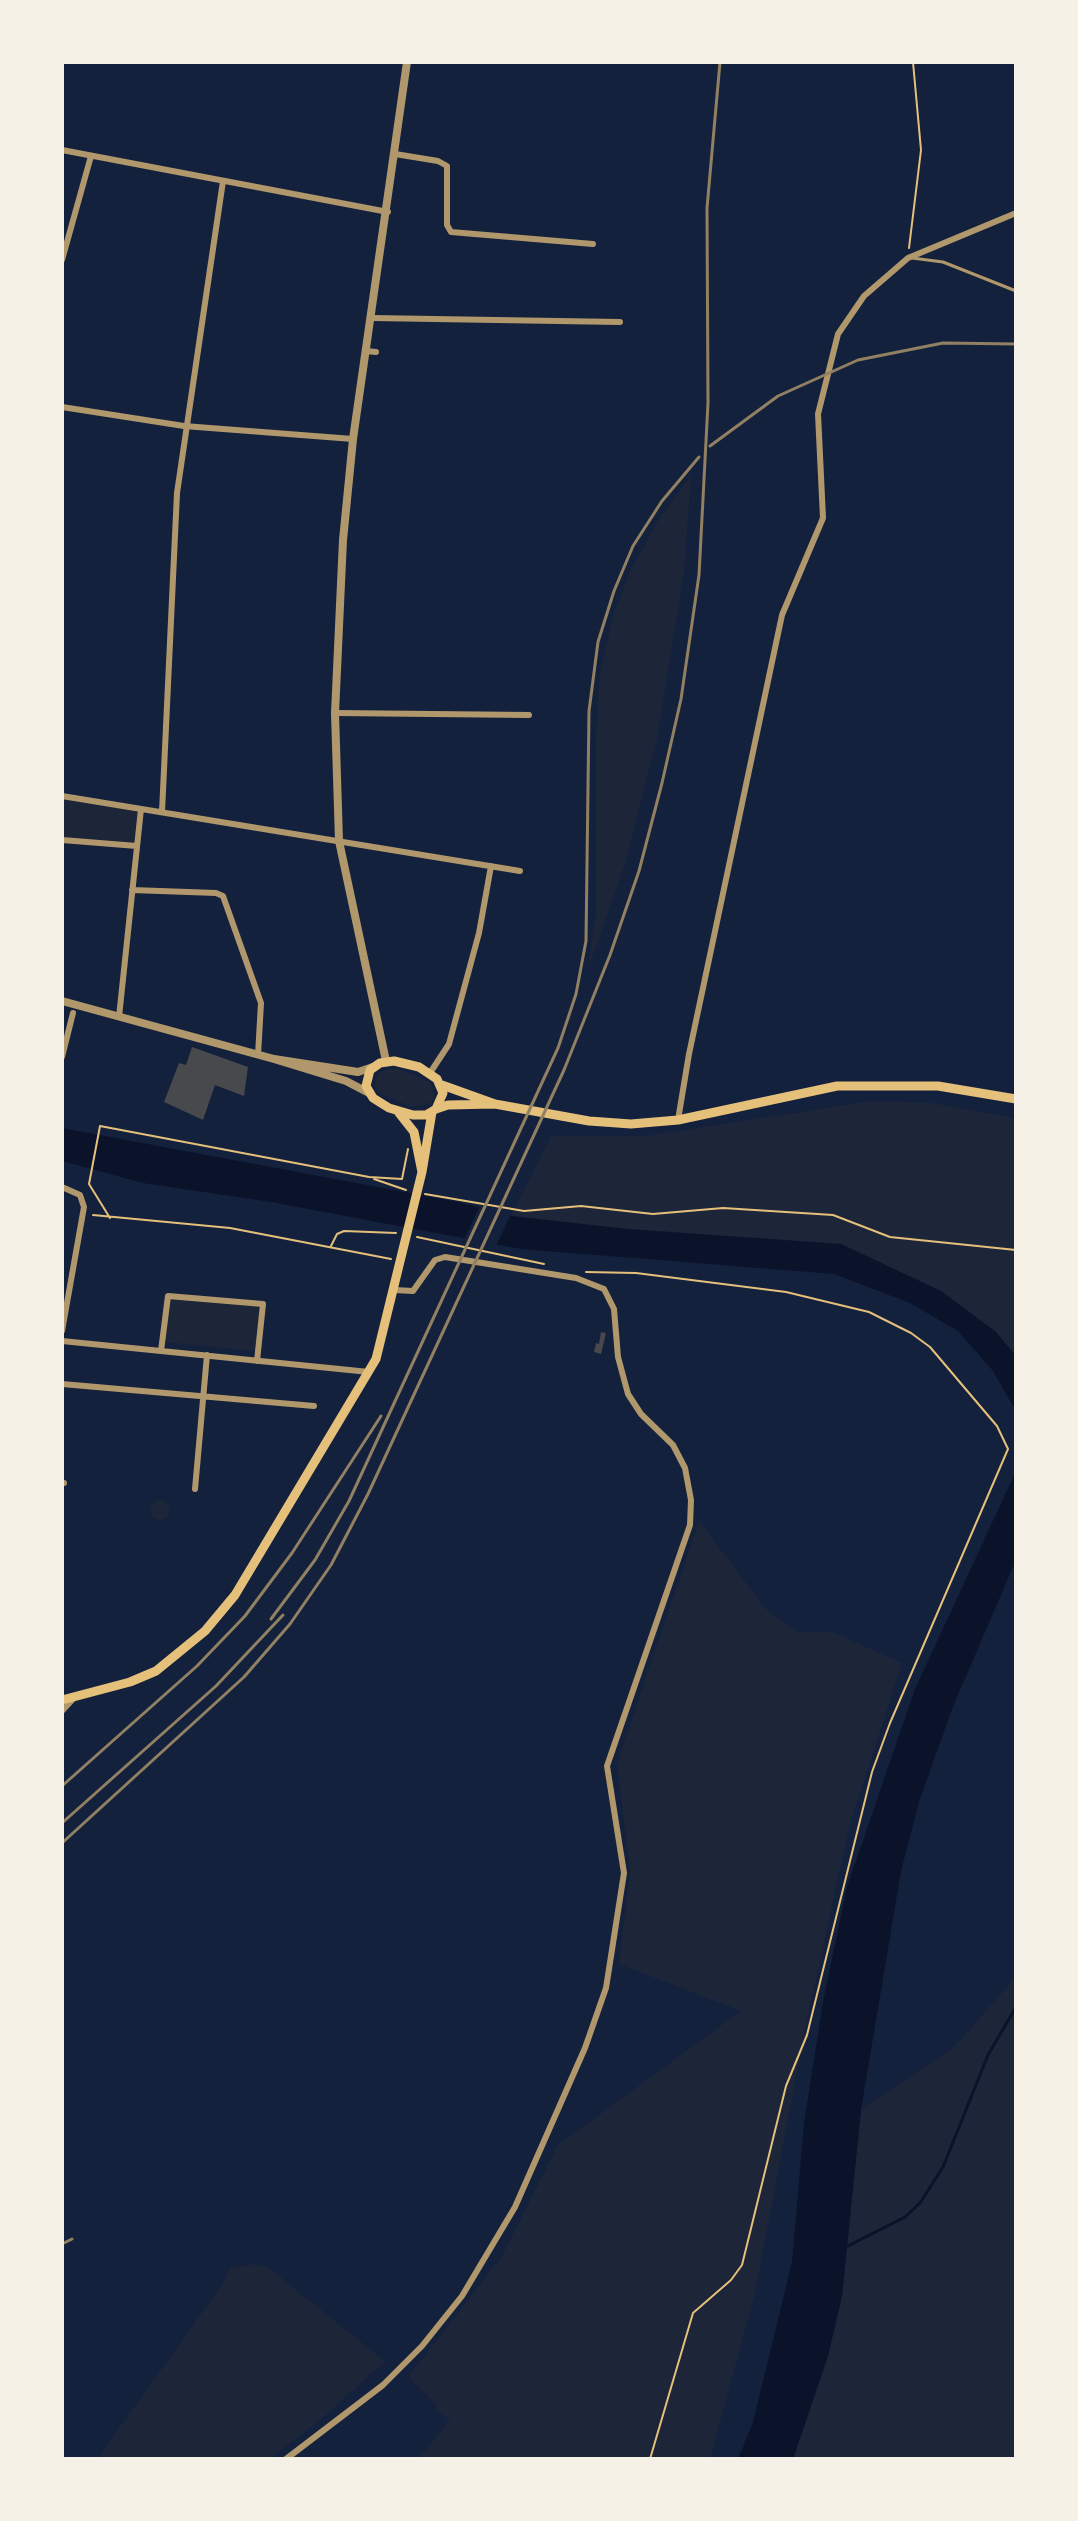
<!DOCTYPE html>
<style>
body{margin:0}
#map{position:relative;width:1078px;height:2521px;overflow:hidden;background:#14213d;font-family:Arial,sans-serif}
canvas{display:block}
.frame{position:absolute;inset:0;border:64px solid #f6f1e7;pointer-events:none}
</style>
<div id="map">
<canvas width="1078" height="2521"></canvas>
<div class="frame"></div>
</div>
<script>
const ctx = document.querySelector('canvas').getContext('2d');
ctx.lineJoin = 'round';
function fillPath(path, color) { ctx.fillStyle = color; ctx.fill(path, 'evenodd'); }
const toPath = rows => new Path2D(rows.map(r => 'M' + r).join(''));
function strokePath(path, color, width, dash) { ctx.strokeStyle = color; ctx.lineWidth = width; ctx.lineCap = dash ? 'butt' : 'round'; ctx.setLineDash(dash || []); ctx.stroke(path); }
const green = toPath([
 [691,475,684,573,657,739,624,867,588,969,596,914,596,735,600,672,614,613,630,572,657,522],
 [62,796,141,809,137,846,62,840],
 [400,1069,431,1083,435,1095,431,1103,411,1107,378,1092,374,1085,378,1074,387,1069],
 [872,1101,931,1103,1016,1118,1016,1356,996,1332,941,1291,841,1244,627,1229,511,1216,551,1136,646,1136],
 [170,1298,260,1306,255,1351,165,1342],
 '150 1510a10 10 0 1 1 20 0a10 10 0 1 1-20 0Z',
 [699,1521,765,1608,796,1632,833,1632,902,1663,849,1827,804,2034,755,2293,710,2459,418,2459,450,2420,435,2410,438,2407,408,2377,502,2256,558,2145,741,2011,619,1964,630,1871,617,1763],
 [1016,1977,1016,2459,793,2459,828,2356,842,2296,861,2110,955,2046],
 [255,2264,266,2266,385,2361,325,2416,270,2459,97,2459,224,2282,230,2268]
]);
const water = toPath([
 [62,1128,458,1202,511,1216,627,1229,841,1244,941,1291,996,1332,1016,1356,1016,1411,993,1371,958,1331,910,1303,834,1274,521,1249,271,1202,143,1183,62,1161],
 [1016,1471,1016,1560,952,1709,919,1802,901,1871,861,2110,842,2296,828,2356,793,2459,738,2459,753,2422,792,2262,804,2123,823,2002,847,1887,915,1689]
]);
const pier = toPath([
 [481,1204,512,1212,495,1248,463,1242]
]);
const stream = toPath([
 [848,2246,905,2217,920,2203,943,2167,988,2055,1016,2007]
]);
const building = toPath([
 [192,1047,248,1067,244,1096,215,1085,203,1120,164,1102,179,1063,186,1065],
 [601,1332,606,1333,601,1354,594,1352,596,1343,599,1344]
]);
const path = toPath([
 [909,248,921,150,913,62],
 [374,1179,406,1190],
 [425,1194,524,1211,581,1206,653,1214,723,1208,833,1215,890,1237,1016,1250],
 [93,1215,230,1228,391,1259],
 [110,1218,89,1184,100,1126,369,1177,402,1179,408,1149],
 [417,1237,544,1264],
 [331,1246,337,1234,344,1231,396,1233],
 [586,1272,636,1273,786,1292,869,1312,911,1333,930,1347,997,1426,1008,1449,890,1723,872,1772,807,2035,786,2086,742,2265,731,2280,693,2313,650,2459]
]);
const service = toPath([
 [912,258,943,262,1016,291]
]);
const minor = toPath([
 [62,150,388,212],
 [395,154,438,161,447,166,447,225,451,232,593,244],
 [62,260,91,156],
 [372,318,620,322],
 [366,351,376,352],
 [62,407,184,426,353,439],
 [335,713,529,715],
 [62,796,520,871],
 [162,812,177,493,223,181],
 [62,840,137,846],
 [132,890,216,893,223,896,261,1003,258,1055],
 [119,1017,141,809],
 [62,1057,73,1013],
 [430,1073,449,1044,479,933,491,866],
 [678,1120,689,1054,782,615,823,518,818,414,838,334,864,296,908,258,1016,213],
 [62,1187,80,1195,84,1207,62,1331],
 [62,1341,369,1372],
 [161,1351,168,1296,263,1304,257,1361],
 [62,1384,314,1406],
 [62,1483,64,1483],
 [195,1489,207,1355],
 [62,1711,73,1699],
 [286,2459,383,2385,422,2346,462,2296,515,2207,585,2048,606,1988,624,1873,607,1766,690,1525,691,1500,685,1468,673,1445,641,1414,628,1394,618,1357,614,1309,604,1289,576,1278,445,1257,435,1260,413,1291,394,1290]
]);
const tertiary = toPath([
 [62,1001,274,1059],
 [386,1061,339,841,335,713,343,540,353,439,407,62],
 [369,1093,346,1081,274,1059,358,1072,373,1067]
]);
const secondary = toPath([
 [394,1061,419,1067,437,1079,443,1093,436,1109,426,1115,413,1115,389,1108,373,1098,366,1086,370,1070,380,1063,394,1061],
 [495,1104,589,1121,631,1124,678,1120,837,1086,938,1086,1016,1099],
 [436,1109,448,1105,495,1104,442,1085],
 [399,1113,414,1132,422,1172,432,1112],
 [62,1700,130,1682,156,1671,205,1631,235,1595,376,1359,422,1172]
]);
const rail = toPath([
 [710,446,778,396,858,360,943,343,1016,344],
 [271,1619,315,1560,349,1501,558,1048,576,994,586,941,589,711,598,642,614,591,633,546,662,501,699,457],
 [62,1786,197,1666,245,1616,292,1553,381,1416],
 [62,1823,216,1686,283,1615],
 [62,1843,244,1677,290,1624,331,1565,368,1494,564,1070,610,955,639,871,662,783,681,699,699,575,708,403,707,208,720,62],
 [62,2244,72,2239]
]);
fillPath(green, '#1d2539');
fillPath(water, '#0b132b');
fillPath(pier, '#14213d');
strokePath(stream, '#0b132b', 3);
fillPath(building, '#48494c');
strokePath(path, '#e5c07b', 2);
strokePath(service, '#b1986c', 3);
strokePath(minor, '#b1986c', 6);
strokePath(tertiary, '#b1986c', 8);
strokePath(secondary, '#e5c07b', 9);
strokePath(rail, '#918062', 3);
</script>
